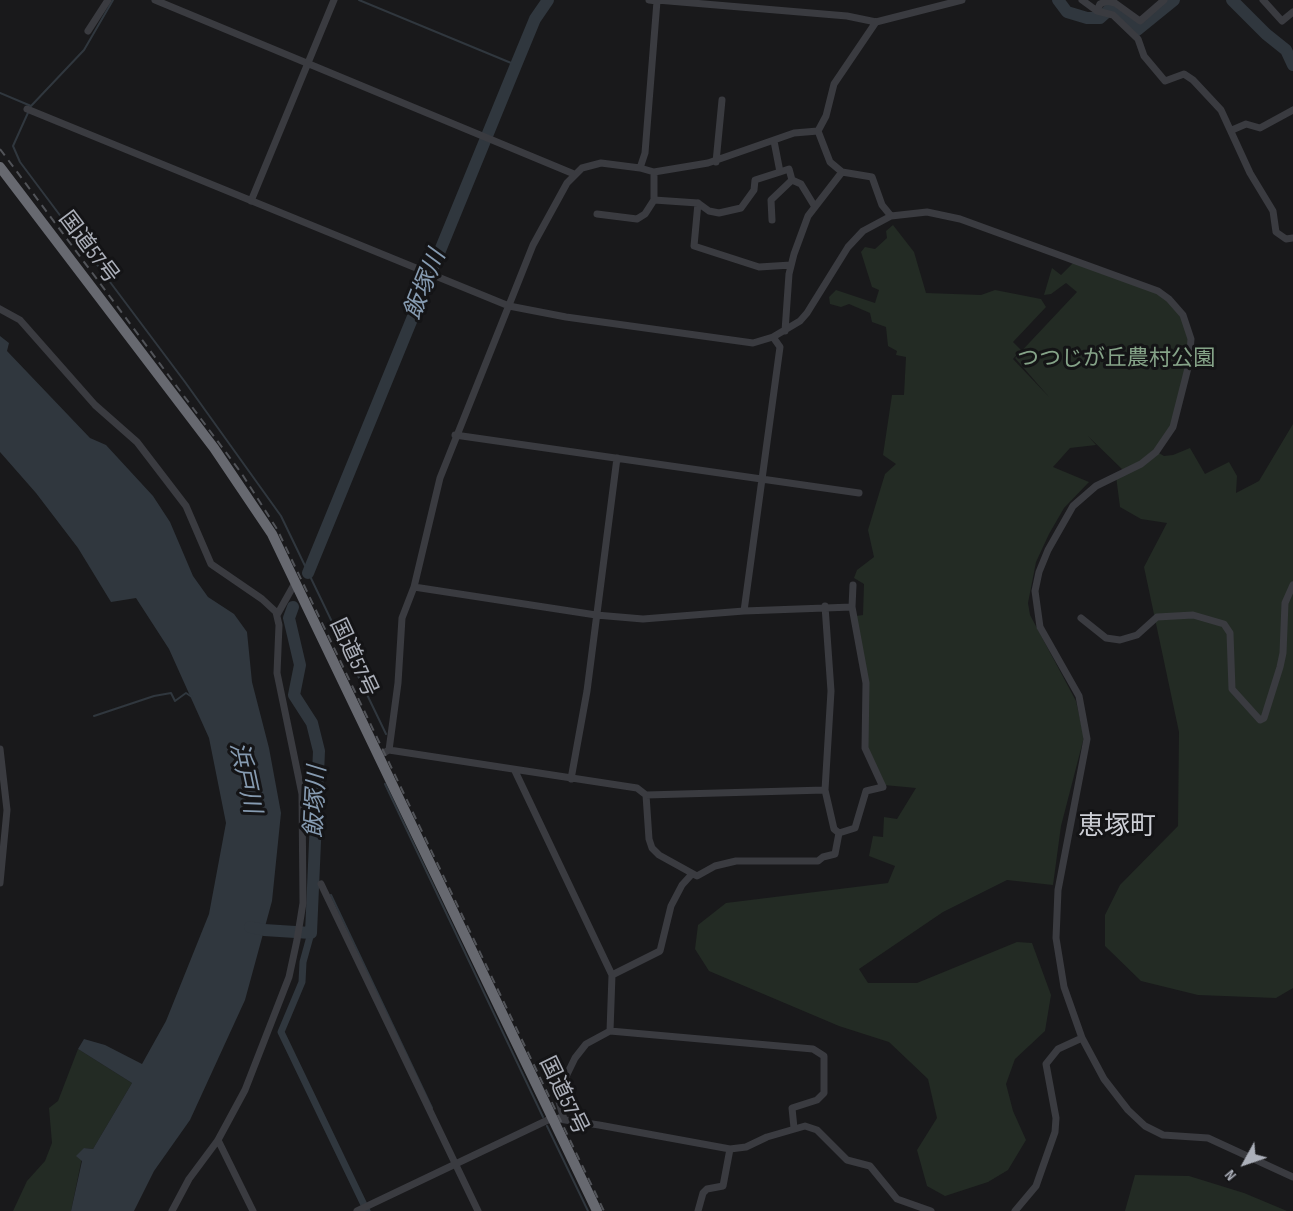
<!DOCTYPE html>
<meta charset="utf-8">
<style>
body{margin:0}
#map{position:relative;width:1293px;height:1211px;overflow:hidden;background:#19191b;font-family:"Sofia Sans Condensed",sans-serif}
canvas{display:block}
.north{position:absolute;left:1215px;top:1133px;width:60px;height:60px;-webkit-text-stroke:4px #141416;paint-order:stroke;rotate:230deg;font-size:16px;font-weight:700;line-height:24px;text-align:center;color:#acb0ba}
.north::after{content:'';display:block;margin:auto;width:21px;height:27px;background:#acb0ba;clip-path:polygon(50% 0,100% 100%,50% 72%,0 100%)}
</style>
<div id="map">
<canvas width="1293" height="1211"></canvas>
<div class="north">N</div>
</div>
<script>
const ctx = document.querySelector('canvas').getContext('2d');
ctx.lineJoin = 'round';
function fillPath(path, color) { ctx.fillStyle = color; ctx.fill(path, 'evenodd'); }
const toPath = rows => new Path2D(rows.map(r => 'M' + r).join(''));
function strokePath(path, color, width, dash) { ctx.strokeStyle = color; ctx.lineWidth = width; ctx.lineCap = dash ? 'butt' : 'round'; ctx.setLineDash(dash || []); ctx.stroke(path); }
function drawText(font, color, halo, rows, align = 'center') {
  ctx.font = font + ' "Sofia Sans Condensed","Noto Sans JP",sans-serif'; ctx.lineWidth = 6; ctx.setLineDash([]); ctx.textBaseline = 'middle'; ctx.strokeStyle = halo; ctx.fillStyle = color; for (const [text, x, y, turn = 0] of rows) {
    ctx.save(); ctx.translate(x, y); ctx.rotate((+turn || 0) * Math.PI / 180); ctx.textAlign = isNaN(turn) ? turn : align; if (halo) ctx.strokeText(text, 0, 0); ctx.fillText(text, 0, 0); ctx.restore();
  }
}
const green = toPath([
 [893,225,914,252,926,293,981,295,995,290,1041,299,1046,307,1013,342,1021,350,1013,359,1049,397,1015,358,1077,292,1066,283,1051,294,1044,295,1052,268,1061,275,1075,261,1158,291,1177,306,1191,339,1173,427,1157,452,1164,456,1173,455,1190,448,1205,474,1229,462,1237,476,1236,493,1259,481,1293,424,1293,988,1276,998,1198,995,1141,981,1105,946,1105,915,1120,885,1178,826,1179,732,1144,567,1167,523,1141,519,1120,507,1116,476,1124,471,1088,436,1096,445,1070,448,1053,467,1089,482,1064,508,1049,534,1036,562,1028,603,1030,615,1076,701,1084,737,1061,826,1053,885,1007,880,943,912,859,969,868,983,917,983,1017,942,1032,943,1051,995,1045,1031,1015,1059,1006,1084,1013,1111,1026,1140,1008,1170,988,1182,945,1196,927,1186,917,1150,937,1118,928,1079,889,1042,839,1026,709,971,695,949,698,925,726,903,888,883,895,866,869,856,873,836,883,837,884,817,897,819,916,788,884,785,867,747,868,682,856,616,863,615,864,584,854,578,857,570,874,557,868,530,885,474,896,464,883,455,892,395,904,395,906,357,896,355,897,351,888,346,886,327,872,322,870,313,849,304,841,307,830,304,829,297,836,290,875,303,879,290,872,287,861,252,865,247,875,249,887,238,886,231],
 [78,1049,132,1083,93,1149,84,1148,71,1211,13,1211,27,1181,45,1161,52,1143,49,1108,58,1101],
 [1135,1175,1189,1176,1244,1193,1287,1211,1125,1211]
]);
const water = toPath([
 [0,336,9,343,7,351,90,438,106,445,153,496,170,522,193,576,208,597,234,614,247,632,252,682,269,748,281,813,272,901,245,1000,190,1120,154,1171,134,1211,71,1211,82,1161,76,1156,84,1148,93,1149,132,1083,78,1049,84,1039,105,1045,142,1064,166,1021,209,914,226,823,209,738,169,649,136,598,111,602,78,548,36,493,0,452]
]);
const stream = toPath([
 [113,0,84,50,31,106,13,146,20,162,185,382,281,516,386,734],
 [359,0,516,65],
 [0,93,31,106],
 [94,716,154,696,171,693,175,701,186,693,192,697],
 [385,784,543,1117],
 [331,895,432,1108],
 [547,1126,588,1211]
]);
const canal = toPath([
 [311,933,303,962,302,982,281,1032,367,1211]
]);
const river = toPath([
 [1058,0,1067,12,1087,18,1100,18,1110,9,1114,9,1137,30,1174,0],
 [1232,0,1266,34,1286,50,1293,65],
 [308,573,516,65,535,19,548,0],
 [250,927,264,930,311,933,319,751,312,723,294,695,300,665,289,618,293,607]
]);
const minor = toPath([
 [155,0,574,174],
 [657,0,847,16,876,22,962,0],
 [1082,0,1097,11,1113,15,1138,39,1144,56,1165,81,1184,74,1193,80,1221,110,1250,173,1273,211,1276,232,1286,239,1293,238],
 [1263,0,1282,21,1293,12],
 [1097,11,1100,4,1107,1,1115,3,1140,21,1164,0],
 [876,22,834,84,826,116,818,131,830,162,842,172,872,177,882,205,891,216],
 [88,31,108,0],
 [27,109,509,306,566,317,753,343,773,337,800,321,807,313,848,247,863,231,891,216,927,212,960,219,1158,291,1169,299,1183,315,1191,339,1189,364,1173,427,1156,452,1141,464,1096,486,1073,506,1048,550,1039,572,1035,591,1040,627,1079,696,1087,739,1058,890,1056,938,1064,987,1082,1038,1104,1079,1128,1110,1145,1126,1163,1135,1208,1138,1293,1177],
 [1232,130,1246,124,1260,128,1293,110],
 [774,141,780,172,789,169,792,180],
 [716,162,722,100],
 [640,168,654,172,708,163,794,133,818,131],
 [654,200,698,203,694,246,759,267,791,265],
 [251,201,334,0],
 [698,203,709,211,719,213,741,208,754,190,755,180,780,172],
 [597,214,637,219,645,214,654,200,654,172],
 [772,220,771,200,792,180,801,184,815,207],
 [0,309,20,320,95,405,137,442,186,506,211,564,262,599,276,612,279,625,277,673,302,794,303,903,297,940,289,977,245,1090,218,1140,189,1179,172,1211],
 [785,331,789,274,794,254,808,216,842,172],
 [455,435,859,493],
 [414,587,596,615,643,619,744,611,852,607,853,585],
 [825,606,831,691,825,790,834,829,839,833],
 [744,611,780,347,773,337],
 [277,615,295,583],
 [1081,618,1106,638,1120,640,1137,635,1157,617,1193,615,1224,624,1230,633,1232,689,1260,720,1264,718,1280,667,1283,653,1285,603,1293,585],
 [0,749,7,810,0,883],
 [389,750,398,683,402,618,414,587,440,478,533,245,567,183,582,168,601,163,640,168,645,153,657,1,649,0],
 [378,756,389,750,637,788,646,795,825,790],
 [515,771,612,975,610,1031],
 [571,779,587,691,617,458],
 [646,795,649,839,652,848,659,855,697,876,715,866,736,861,818,861,823,857,835,854,839,833],
 [839,833,855,828,866,791,883,787,865,748,866,683,852,607],
 [321,884,478,1211],
 [612,975,660,951,671,906,682,885,692,874],
 [564,1119,557,1095,575,1058,586,1044,610,1031,813,1049,824,1056,824,1093,817,1100,792,1108,794,1128],
 [218,1140,253,1211],
 [357,1211,552,1118,599,1125,730,1149,746,1147,767,1137,805,1126,817,1130,847,1160,870,1166,897,1199,931,1211],
 [698,1211,703,1193,707,1189,723,1186,730,1149],
 [1015,1211,1036,1186,1055,1132,1056,1118,1046,1064,1058,1049,1082,1038]
]);
const highway = toPath([
 [0,167,214,448,272,534,597,1211]
]);
const rail = toPath([
 [0,149,242,474,277,529,604,1211]
]);
const streetNames = [
 ["国道57号",88,248,53],
 ["国道57号",353,658,65],
 ["国道57号",563,1096,64]
];
const parkNames = [
 ["つつじが丘農村公園",1116,359]
];
const waterNames = [
 ["飯塚川",426,285,-68],
 ["浜戸川",244,778,78],
 ["飯塚川",317,802,-87]
];
const quarterNames = [
 ["恵塚町",1117,827]
];
fillPath(green, '#232b24');
fillPath(water, '#30373e');
strokePath(stream, '#30373e', 2);
strokePath(canal, '#30373e', 7);
strokePath(river, '#30373e', 12);
strokePath(minor, '#3a3b40', 7);
strokePath(highway, '#676970', 10);
strokePath(rail, '#515358', 2, [8, 6]);
drawText('22px', '#acb0ba', '#141416', streetNames);
drawText('22px', '#85a388', '#141416', parkNames);
drawText('italic 24px', '#869bb1', '#141416', waterNames);
drawText('26px', '#cdcfd6', '#141416', quarterNames);
</script>
